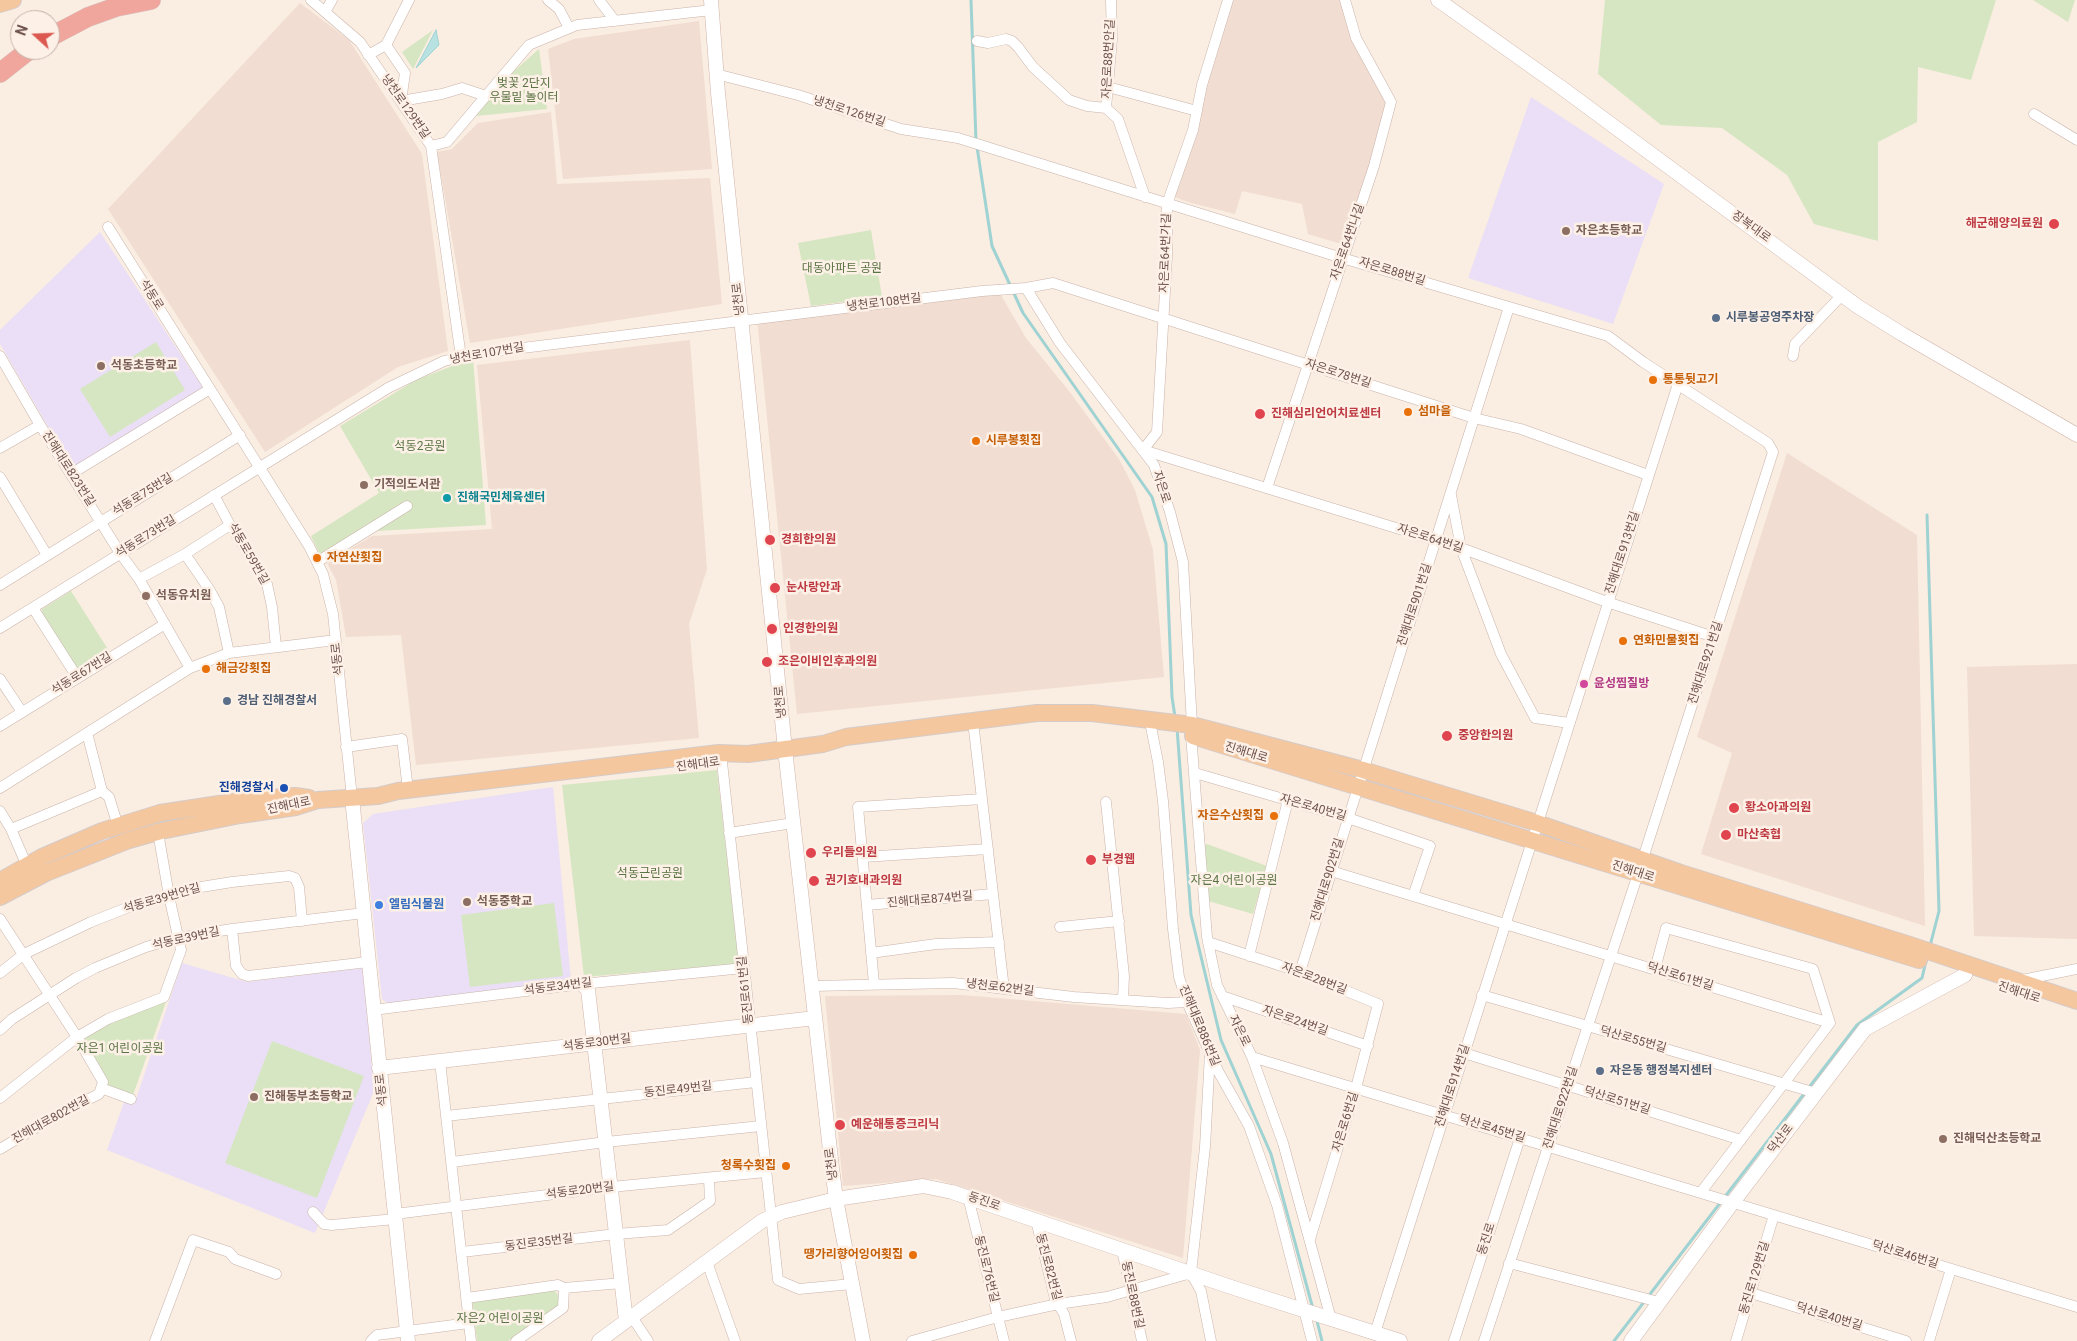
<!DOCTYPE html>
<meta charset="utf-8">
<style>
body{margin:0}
#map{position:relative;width:2077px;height:1341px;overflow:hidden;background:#faede2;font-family:Roboto,sans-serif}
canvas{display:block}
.north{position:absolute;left:10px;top:10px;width:50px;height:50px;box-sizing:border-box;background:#fdf1e7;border:1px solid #c4b1a9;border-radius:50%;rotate:290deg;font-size:14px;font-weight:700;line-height:20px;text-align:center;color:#6f524b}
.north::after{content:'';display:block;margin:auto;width:18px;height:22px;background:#db5950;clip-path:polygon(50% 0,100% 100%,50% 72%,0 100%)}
</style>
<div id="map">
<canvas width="2077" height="1341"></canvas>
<div class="north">N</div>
</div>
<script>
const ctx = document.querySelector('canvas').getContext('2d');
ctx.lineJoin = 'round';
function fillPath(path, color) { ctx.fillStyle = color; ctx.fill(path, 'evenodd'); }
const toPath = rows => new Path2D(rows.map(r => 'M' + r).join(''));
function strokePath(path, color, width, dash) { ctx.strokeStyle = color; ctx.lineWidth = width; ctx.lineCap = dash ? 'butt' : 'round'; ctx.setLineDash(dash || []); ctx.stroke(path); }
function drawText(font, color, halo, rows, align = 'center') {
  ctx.font = font + ' Roboto,"Noto Sans KR",sans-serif'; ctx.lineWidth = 5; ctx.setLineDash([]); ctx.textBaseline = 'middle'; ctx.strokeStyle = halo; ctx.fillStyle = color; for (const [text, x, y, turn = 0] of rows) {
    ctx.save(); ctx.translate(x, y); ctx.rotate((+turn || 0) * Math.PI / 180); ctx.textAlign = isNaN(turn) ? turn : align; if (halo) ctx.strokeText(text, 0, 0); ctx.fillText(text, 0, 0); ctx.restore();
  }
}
const residential = toPath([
 [1228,0,1347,0,1356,38,1391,102,1348,240,1338,243,1308,234,1302,204,1242,191,1235,214,1188,202,1170,195],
 [300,3,349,40,422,154,448,351,398,367,265,452,108,209],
 [699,21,712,169,563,179,548,49,574,39],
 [551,112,557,184,710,178,722,304,470,343,437,152,452,149,478,123],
 [998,290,1026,338,1069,391,1119,459,1135,490,1153,550,1164,677,797,714,757,319],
 [690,340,707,569,689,624,699,738,416,765,401,635,346,637,336,580,327,563,372,536,492,529,477,365],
 [1787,453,1917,535,1925,926,1701,854,1732,753,1697,737],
 [2077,664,2077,939,1974,936,1967,667],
 [962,995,1186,1014,1200,1050,1183,1258,936,1179,843,1186,825,996]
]);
const education = toPath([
 [1531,97,1664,184,1613,324,1468,278],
 [100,232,203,388,72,468,0,344,0,330],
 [553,787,571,981,387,1003,382,999,363,823,373,814],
 [182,963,247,982,363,968,374,1091,315,1233,107,1150,124,1102,134,1105]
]);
const green = toPath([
 [1605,0,1996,0,1971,80,1918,67,1917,122,1878,142,1878,241,1814,224,1787,175,1722,128,1661,125,1598,74],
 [2033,0,2075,0,2068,22],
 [433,30,413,69,402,52],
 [539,49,547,109,476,116,505,79],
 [871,230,882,297,811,306,798,243],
 [156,342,185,390,110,437,80,389],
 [473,358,486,525,376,531,320,555,311,536,379,493,340,426,416,380],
 [71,591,109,651,80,669,74,668,41,615,42,609],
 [717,770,739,964,584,977,562,785],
 [1207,844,1267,866,1253,914,1208,901,1205,845],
 [554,903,563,976,470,987,461,915],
 [163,1000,166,1002,133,1095,108,1085,82,1038,109,1023],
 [272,1041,364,1076,317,1198,225,1163],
 [553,1289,559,1296,561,1304,508,1341,477,1341,472,1300]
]);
const water = toPath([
 [436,30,439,45,416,68,436,30]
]);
const stream = toPath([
 [971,0,976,141],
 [977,147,992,246,1023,313,1152,497,1166,544,1172,697,1175,717],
 [1927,515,1939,911,1930,946],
 [1177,728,1191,915,1221,1040,1271,1154,1313,1309],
 [1316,1317,1322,1341],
 [1614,1341,1857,1025,1922,978,1926,961]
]);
const street = toPath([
 [311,0,360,42,431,146,461,357],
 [548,0,559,9,569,28],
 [599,0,615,21],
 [1111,0,1112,39,1106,108,1118,119,1145,197],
 [1228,0,1202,85,1193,130,1167,204,1167,256,1157,432,1143,450,1461,548,1607,602,1714,637],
 [325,12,332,0],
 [977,41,988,43,1006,39,1012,41,1018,47,1033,67,1069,100,1087,106,1106,108],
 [386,45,405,73,401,101,442,94,462,88,486,96],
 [386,45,409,0],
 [368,55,386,45],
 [716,74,798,95,901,129,958,138,1342,258,1608,336,1643,362,1768,443,1773,452,1638,874,1484,1341],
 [1108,87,1197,111],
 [2034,114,2077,140],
 [431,146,447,142,529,45,577,25,712,10],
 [108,227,309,546,323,574,333,614,352,798],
 [1026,288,1060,343,1154,465,1170,512,1183,562,1192,725],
 [0,356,40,425,120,553,139,579,190,668],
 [1793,356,1795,344,1842,295],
 [0,448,40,425],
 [71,474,210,389],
 [0,477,47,555],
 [1267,488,1374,166,1391,102,1356,38,1345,0],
 [214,495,230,525,259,569,267,584,272,607,276,647],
 [1451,495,1461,548,1501,654,1535,718,1569,723],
 [185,554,209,589,219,607,229,653],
 [317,562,407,506],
 [139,579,185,554,230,525],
 [0,585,240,435],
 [33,608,77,677],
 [0,628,388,388,444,361,474,354,982,291,1026,288,1053,283,1474,418,1521,429,1648,475],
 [0,679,22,712],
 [0,726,165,624],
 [1151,727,1158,762,1163,801,1173,929,1179,977,1187,1002,1218,1071,1249,1126,1277,1205,1312,1341],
 [974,730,1004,989],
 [87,733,102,791],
 [1191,735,1207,937,1217,985,1252,1057,1283,1143,1331,1319],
 [346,747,402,739,408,790],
 [722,762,778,1280,799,1289,852,1284],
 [1195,773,1348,818,1430,846,1413,896],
 [0,788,190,668,229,653,336,640],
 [102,791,109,797,118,826],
 [1106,802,1120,937,1124,976,1123,1000],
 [0,811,11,829,27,866],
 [11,829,102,791],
 [729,833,793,823],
 [863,857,988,849],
 [1331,871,1830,1023],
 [867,905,993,894],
 [0,919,77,1037,103,1082,99,1094,61,1113,0,1149],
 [1060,927,1119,921],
 [232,929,236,966,242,974,248,976,368,962],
 [1208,942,1300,972,1378,1004,1356,1088,1310,1239],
 [871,953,936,944,999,942],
 [1249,956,1288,800],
 [1655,969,1666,928,1813,969,1830,1023],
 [1300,972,1509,307],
 [0,973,24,954,91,922,134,905,195,888,232,882,289,876,295,878,299,887,302,921],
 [2022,980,2077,969],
 [874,984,858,807,982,799],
 [812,986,953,983,1074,997,1168,1003,1187,1002],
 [1482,995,1816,1093],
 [1222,996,1368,1046],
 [373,1010,582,984,744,968],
 [0,1030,12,1019,76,978,95,968,146,947,177,938,232,929,364,913],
 [1464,1053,1741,1140],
 [1252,1057,2077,1307],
 [440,1061,471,1341],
 [101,1088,131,1099],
 [0,1098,77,1037,108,1019,164,997,181,950,169,896,158,832],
 [446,1116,756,1082],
 [452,1162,606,1142,761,1126],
 [1701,1192,1830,1023],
 [968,1197,1004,1341],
 [313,1212,324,1224,332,1225,395,1219],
 [395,1214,611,1187,766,1172],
 [1036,1220,1055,1299,1064,1314,1071,1341],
 [1122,1250,1142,1341],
 [462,1252,616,1234,668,1230,710,1201,709,1178],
 [707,1262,735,1341],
 [1509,1263,1659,1302],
 [1191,1273,1205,1147,1210,1053],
 [1191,1273,1201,1291,1211,1341],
 [1751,1293,1906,1341],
 [467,1298,558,1285,564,1288,622,1283],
 [632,1317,648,1341],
 [1375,1333,1678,384],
 [155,1341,193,1240,229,1252,235,1259,276,1274],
 [371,1341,377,1335,469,1323],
 [516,1341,563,1308,564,1288],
 [912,1341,998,1317,1058,1304,1107,1297,1191,1273],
 [1454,1341,1520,1138],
 [1736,1341,1774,1215],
 [1929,1341,1951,1269]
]);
const secondary = toPath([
 [711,0,718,93,785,749,832,1168,836,1199,863,1341],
 [1438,0,1562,88,1857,306,1902,334,2077,435],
 [352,798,408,1341],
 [582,984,588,990,626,1321],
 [379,1068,815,1018],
 [599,1341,762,1221,782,1212,836,1199,923,1186,952,1192,1231,1287,1400,1341],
 [1631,1341,1733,1202,1865,1029,1965,975]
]);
const primary = toPath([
 [0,4,13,0],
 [1193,736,1919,960],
 [0,881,42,857,102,831,160,813,239,801,295,796,309,798],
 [0,897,46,873,129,840,161,831,240,815,296,807,318,800,378,796,398,791,719,753,748,754,823,744,846,737,1037,713,1092,713,1192,725,1363,770,1537,823,1681,873,1910,945,2077,1001]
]);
const highway = toPath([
 [50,37,88,17,116,7,151,0],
 [0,73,29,50]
]);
const markers = [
 [2054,224,6,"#e0444e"],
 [1566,231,5,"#8d6e63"],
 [1716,318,5,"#5c6f8a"],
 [101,366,5,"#8d6e63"],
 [1653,380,5,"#e8710a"],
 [1408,412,5,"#e8710a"],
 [1260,414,6,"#e0444e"],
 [976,441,5,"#e8710a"],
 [364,485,5,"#8d6e63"],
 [447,498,5,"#0f9aa8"],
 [770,540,6,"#e0444e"],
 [317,558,5,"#e8710a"],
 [775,588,6,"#e0444e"],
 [146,596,5,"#8d6e63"],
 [772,629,6,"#e0444e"],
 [1623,641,5,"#e8710a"],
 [767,662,6,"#e0444e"],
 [206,669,5,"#e8710a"],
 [1584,684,5,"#d1479c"],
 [227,701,5,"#5c6f8a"],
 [1447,736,6,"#e0444e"],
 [284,788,5,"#1a4fb4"],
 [1734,808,6,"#e0444e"],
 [1274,816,5,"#e8710a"],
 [1726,835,6,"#e0444e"],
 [811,853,6,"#e0444e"],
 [1091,860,6,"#e0444e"],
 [814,881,6,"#e0444e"],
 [467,902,5,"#8d6e63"],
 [379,905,5,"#3f7fe0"],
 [1600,1071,5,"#5c6f8a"],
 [254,1097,5,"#8d6e63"],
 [840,1125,6,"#e0444e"],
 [1943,1139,5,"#8d6e63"],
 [786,1166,5,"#e8710a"],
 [913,1255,5,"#e8710a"]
];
const streetNames = [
 ["자은로88번안길",1109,59,-87],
 ["냉천로129번길",405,107,55],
 ["냉천로126번길",849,112,18],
 ["장복대로",1751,227,36],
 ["자은로64번나길",1348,242,-71],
 ["자은로64번가길",1166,253,-88],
 ["자은로88번길",1392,272,17],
 ["석동로",151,295,58],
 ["냉천로",739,299,-96],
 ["냉천로108번길",884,303,-7],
 ["냉천로107번길",487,354,-10],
 ["자은로78번길",1338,374,18],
 ["진해대로823번길",68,469,57],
 ["자은로",1161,487,72],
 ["석동로75번길",143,495,-32],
 ["석동로73번길",146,537,-32],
 ["자은로64번길",1430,539,18],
 ["진해대로913번길",1623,553,-72],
 ["석동로59번길",248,554,60],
 ["진해대로901번길",1415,605,-72],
 ["석동로",338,659,-96],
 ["진해대로921번길",1706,663,-72],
 ["석동로67번길",82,674,-32],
 ["냉천로",781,702,-95],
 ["진해대로",1246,753,17],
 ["진해대로",698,765,-8],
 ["진해대로",289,806,-12],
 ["자은로40번길",1313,808,16],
 ["진해대로",1633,872,18],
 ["진해대로902번길",1328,880,-73],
 ["석동로39번안길",162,899,-16],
 ["진해대로874번길",930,900,-5],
 ["석동로39번길",186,939,-12],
 ["덕산로61번길",1680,977,17],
 ["자은로28번길",1314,979,21],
 ["석동로34번길",558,987,-7],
 ["냉천로62번길",1000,988,7],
 ["동진로61번길",746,990,-96],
 ["진해대로",2019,993,18],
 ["자은로24번길",1295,1021,19],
 ["진해대로886번길",1199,1026,67],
 ["자은로",1239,1031,64],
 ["덕산로55번길",1633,1040,16],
 ["석동로30번길",597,1043,-7],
 ["진해대로914번길",1453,1086,-72],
 ["석동로",382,1090,-96],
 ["동진로49번길",678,1090,-6],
 ["덕산로51번길",1617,1101,17],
 ["진해대로922번길",1561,1108,-72],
 ["진해대로802번길",51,1120,-29],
 ["자은로6번길",1346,1122,-73],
 ["덕산로45번길",1492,1129,17],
 ["덕산로",1781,1139,-53],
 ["냉천로",832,1164,-97],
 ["석동로20번길",580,1191,-7],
 ["동진로",984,1202,19],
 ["동진로",1487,1239,-72],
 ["동진로35번길",539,1243,-7],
 ["덕산로46번길",1905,1255,17],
 ["동진로82번길",1048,1267,75],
 ["동진로76번길",986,1269,76],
 ["동진로129번길",1755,1278,-73],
 ["동진로88번길",1132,1295,78],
 ["덕산로40번길",1829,1317,17]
];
const parkNames = [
 ["벚꽃 2단지",524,84],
 ["우물밑 놀이터",524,98],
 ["대동아파트 공원",842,269],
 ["석동2공원",420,447],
 ["석동근린공원",650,874],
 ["자은4 어린이공원",1234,881],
 ["자은1 어린이공원",120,1049],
 ["자은2 어린이공원",500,1319]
];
const healthNames = [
 ["해군해양의료원",2043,224,"right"],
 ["진해심리언어치료센터",1271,414],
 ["경희한의원",781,540],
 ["눈사랑안과",786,588],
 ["인경한의원",783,629],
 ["조은이비인후과의원",778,662],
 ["중앙한의원",1458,736],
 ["황소아과의원",1745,808],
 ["마산축협",1737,835],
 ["우리들의원",822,853],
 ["부경웹",1102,860],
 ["권기호내과의원",825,881],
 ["예운해통증크리닉",851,1125]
];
const educationNames = [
 ["자은초등학교",1576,231],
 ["석동초등학교",111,366],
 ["기적의도서관",374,485],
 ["석동유치원",156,596],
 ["석동중학교",477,902],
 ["진해동부초등학교",264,1097],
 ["진해덕산초등학교",1953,1139]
];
const serviceNames = [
 ["시루봉공영주차장",1726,318],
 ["경남 진해경찰서",237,701],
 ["자은동 행정복지센터",1610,1071]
];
const foodNames = [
 ["통통뒷고기",1663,380],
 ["섬마을",1418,412],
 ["시루봉횟집",986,441],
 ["자연산횟집",327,558],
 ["연화민물횟집",1633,641],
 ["해금강횟집",216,669],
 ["자은수산횟집",1264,816,"right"],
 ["청록수횟집",776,1166,"right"],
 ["땡가리향어잉어횟집",903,1255,"right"]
];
const cultureNames = [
 ["진해국민체육센터",457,498]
];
const hotelNames = [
 ["윤성찜질방",1594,684]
];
const transitNames = [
 ["진해경찰서",274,788]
];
const shopNames = [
 ["엘림식물원",389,905]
];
fillPath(residential, '#f1ddd1');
fillPath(education, '#eadff6');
fillPath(green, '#d6e6c2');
fillPath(water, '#b8e1e1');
strokePath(water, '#9fd2d2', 1);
strokePath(stream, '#9fd2d2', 3);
strokePath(street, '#c9b3aa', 11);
strokePath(secondary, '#cfb4aa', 15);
strokePath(primary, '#d4cbc9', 18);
strokePath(highway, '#d4cbc9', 20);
strokePath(street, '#fff', 10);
strokePath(secondary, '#fff', 14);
strokePath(primary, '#f4c79f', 16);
strokePath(highway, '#f0a69d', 19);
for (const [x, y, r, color] of markers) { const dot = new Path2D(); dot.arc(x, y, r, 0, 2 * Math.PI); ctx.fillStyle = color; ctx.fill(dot); strokePath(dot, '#fdf1e7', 2); }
drawText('12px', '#6f524b', '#fdf1e7', streetNames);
drawText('12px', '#5a7443', '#fdf1e7', parkNames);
drawText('bold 12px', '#be3a42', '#fdf1e7', healthNames, 'left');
drawText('bold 12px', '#785e54', '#fdf1e7', educationNames, 'left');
drawText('bold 12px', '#4e5e75', '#fdf1e7', serviceNames, 'left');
drawText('bold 12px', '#c56008', '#fdf1e7', foodNames, 'left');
drawText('bold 12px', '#0d838f', '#fdf1e7', cultureNames, 'left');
drawText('bold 12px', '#b23c85', '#fdf1e7', hotelNames, 'left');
drawText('bold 12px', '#164399', '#fdf1e7', transitNames, 'right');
drawText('bold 12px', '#366cbe', '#fdf1e7', shopNames, 'left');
</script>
